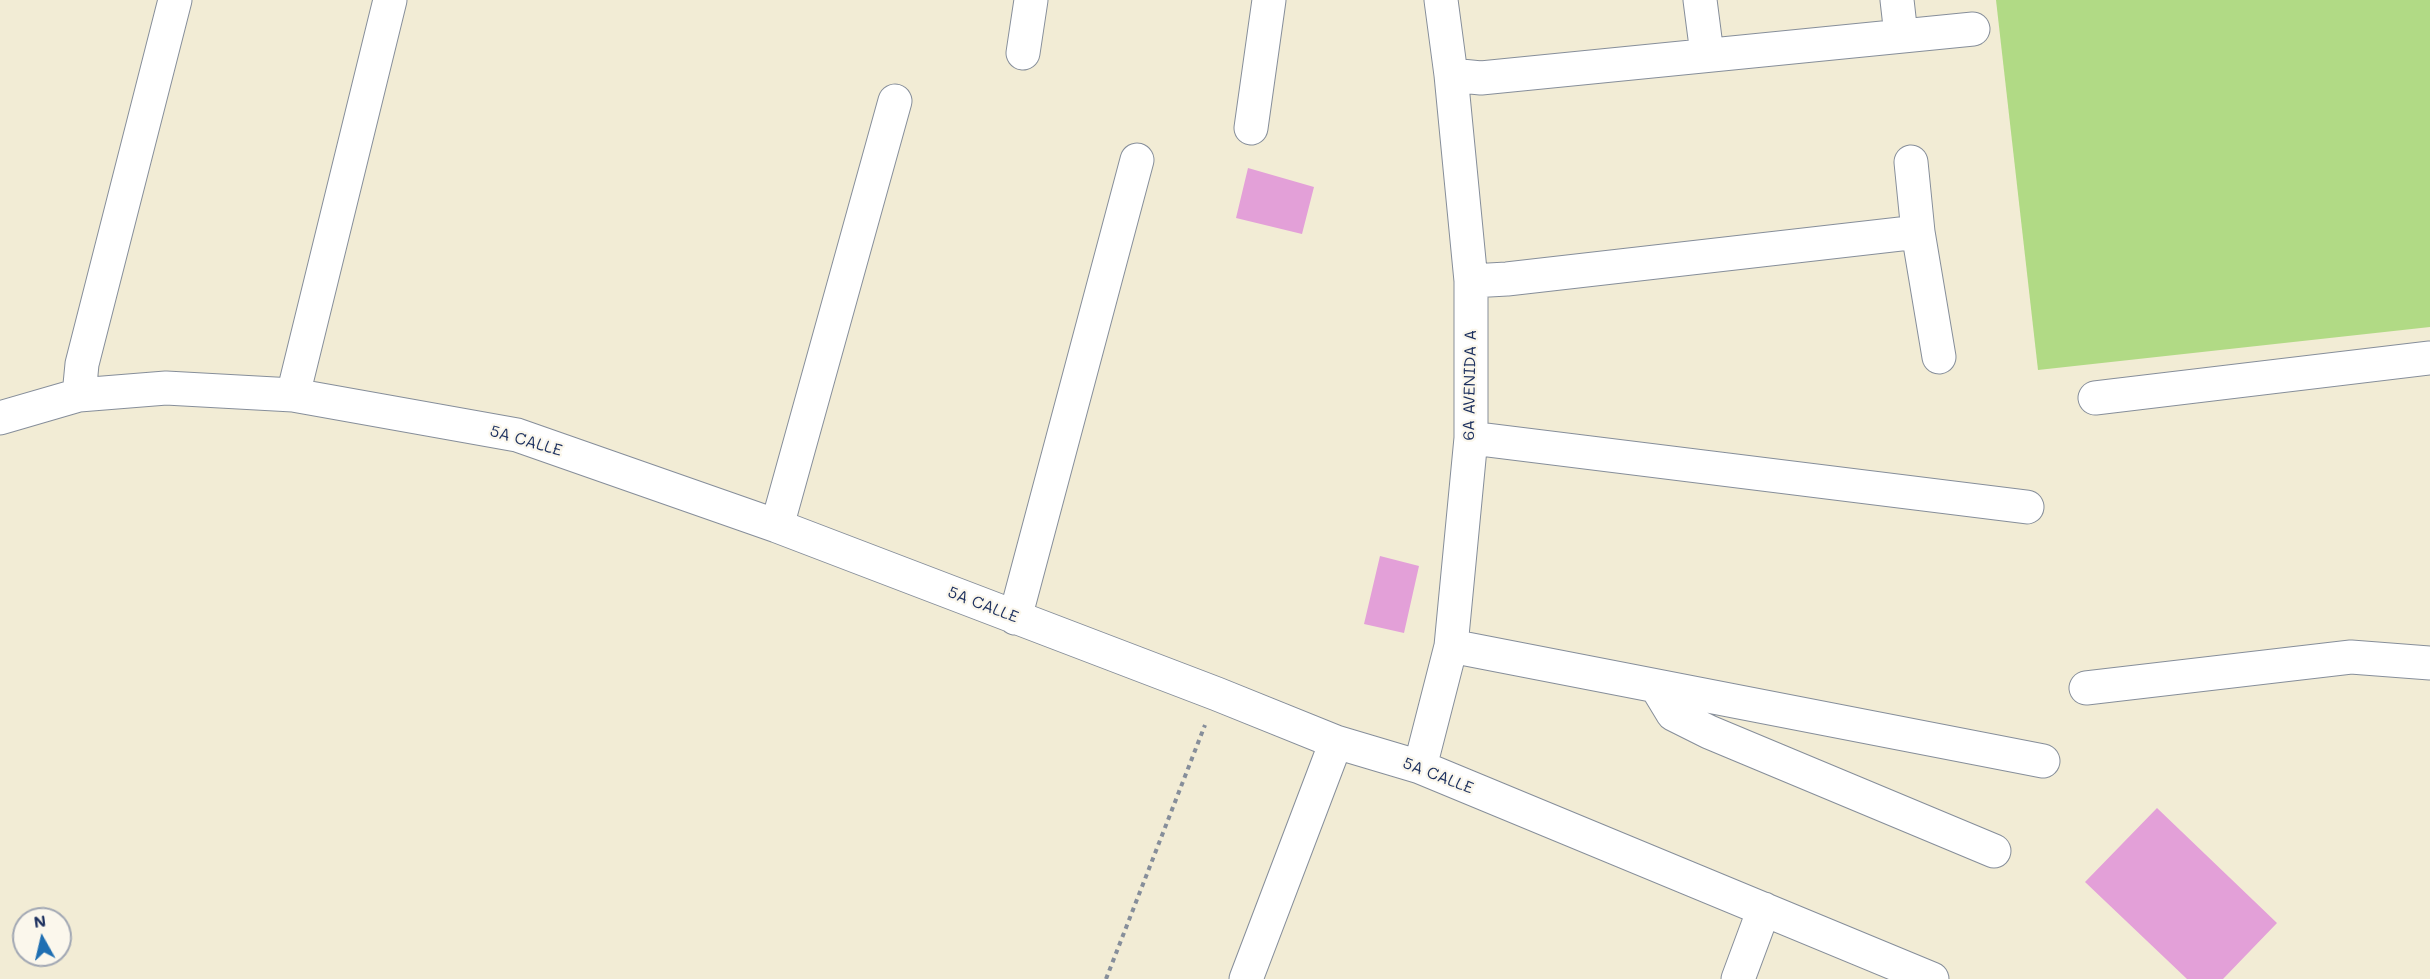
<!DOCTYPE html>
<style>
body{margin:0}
#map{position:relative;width:2430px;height:979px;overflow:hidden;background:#f2ecd5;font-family:Mali,sans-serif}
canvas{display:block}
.north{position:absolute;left:12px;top:907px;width:60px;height:60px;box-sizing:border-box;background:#fbf7ec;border:2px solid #a1a7b3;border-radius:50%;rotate:352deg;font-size:16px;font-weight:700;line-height:24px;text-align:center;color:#1b2f5e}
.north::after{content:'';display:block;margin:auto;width:21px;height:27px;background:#1f6fb2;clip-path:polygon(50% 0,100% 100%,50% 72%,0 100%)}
</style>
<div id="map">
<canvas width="2430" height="979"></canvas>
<div class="north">N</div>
</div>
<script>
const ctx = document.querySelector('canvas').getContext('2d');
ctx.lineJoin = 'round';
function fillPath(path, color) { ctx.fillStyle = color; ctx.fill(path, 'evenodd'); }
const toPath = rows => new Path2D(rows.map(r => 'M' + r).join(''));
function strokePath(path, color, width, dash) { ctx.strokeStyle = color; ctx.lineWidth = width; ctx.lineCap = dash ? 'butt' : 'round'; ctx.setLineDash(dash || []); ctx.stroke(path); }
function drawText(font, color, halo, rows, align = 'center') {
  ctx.font = font + ' Mali,sans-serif'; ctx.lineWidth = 4.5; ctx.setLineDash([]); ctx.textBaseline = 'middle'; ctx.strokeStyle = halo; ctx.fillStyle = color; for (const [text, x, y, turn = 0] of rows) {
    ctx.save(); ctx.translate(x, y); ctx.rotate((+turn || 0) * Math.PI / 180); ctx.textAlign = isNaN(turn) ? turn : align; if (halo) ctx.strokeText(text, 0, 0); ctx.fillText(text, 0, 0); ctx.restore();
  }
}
const green = toPath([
 [1996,0,2430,0,2430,327,2038,370]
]);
const building = toPath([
 [1248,168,1314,187,1302,234,1236,218],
 [1380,556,1419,566,1404,633,1364,624],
 [2157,808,2277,923,2223,979,2187,979,2085,882]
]);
const path = toPath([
 [1106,979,1205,725]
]);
const minor = toPath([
 [1700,0,1707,54],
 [1897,0,1901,35],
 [1023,53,1031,0],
 [1451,75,1481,78,1973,29],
 [1251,128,1269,0],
 [1911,162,1918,232,1939,357],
 [1471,281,1507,279,1918,232],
 [79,395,82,364,175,0],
 [293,395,390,0],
 [2095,398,2430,358],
 [0,418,79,395,166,388,293,395,517,435,777,526,1217,694,1336,742,1420,767,1932,979],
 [1471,438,2027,507],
 [777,526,895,101],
 [1015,618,1137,160],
 [1451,646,2043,761],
 [1656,686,1673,714,1709,732,1994,851],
 [2086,688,2351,657,2430,663],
 [1420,767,1451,646,1471,438,1471,281,1451,75,1441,0],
 [1246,979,1336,742],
 [1738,979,1764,909]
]);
const streetNames = [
 ["6A AVENIDA A",1470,385,-89],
 ["5A CALLE",526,441,16],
 ["5A CALLE",983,605,21],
 ["5A CALLE",1438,776,21]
];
fillPath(green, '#b1da85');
fillPath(building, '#e3a0d8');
strokePath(minor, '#868e9a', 35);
strokePath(path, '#868e9a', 4, [4.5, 4.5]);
strokePath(minor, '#fff', 33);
drawText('16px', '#1b2f5e', '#fbf7ec', streetNames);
</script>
